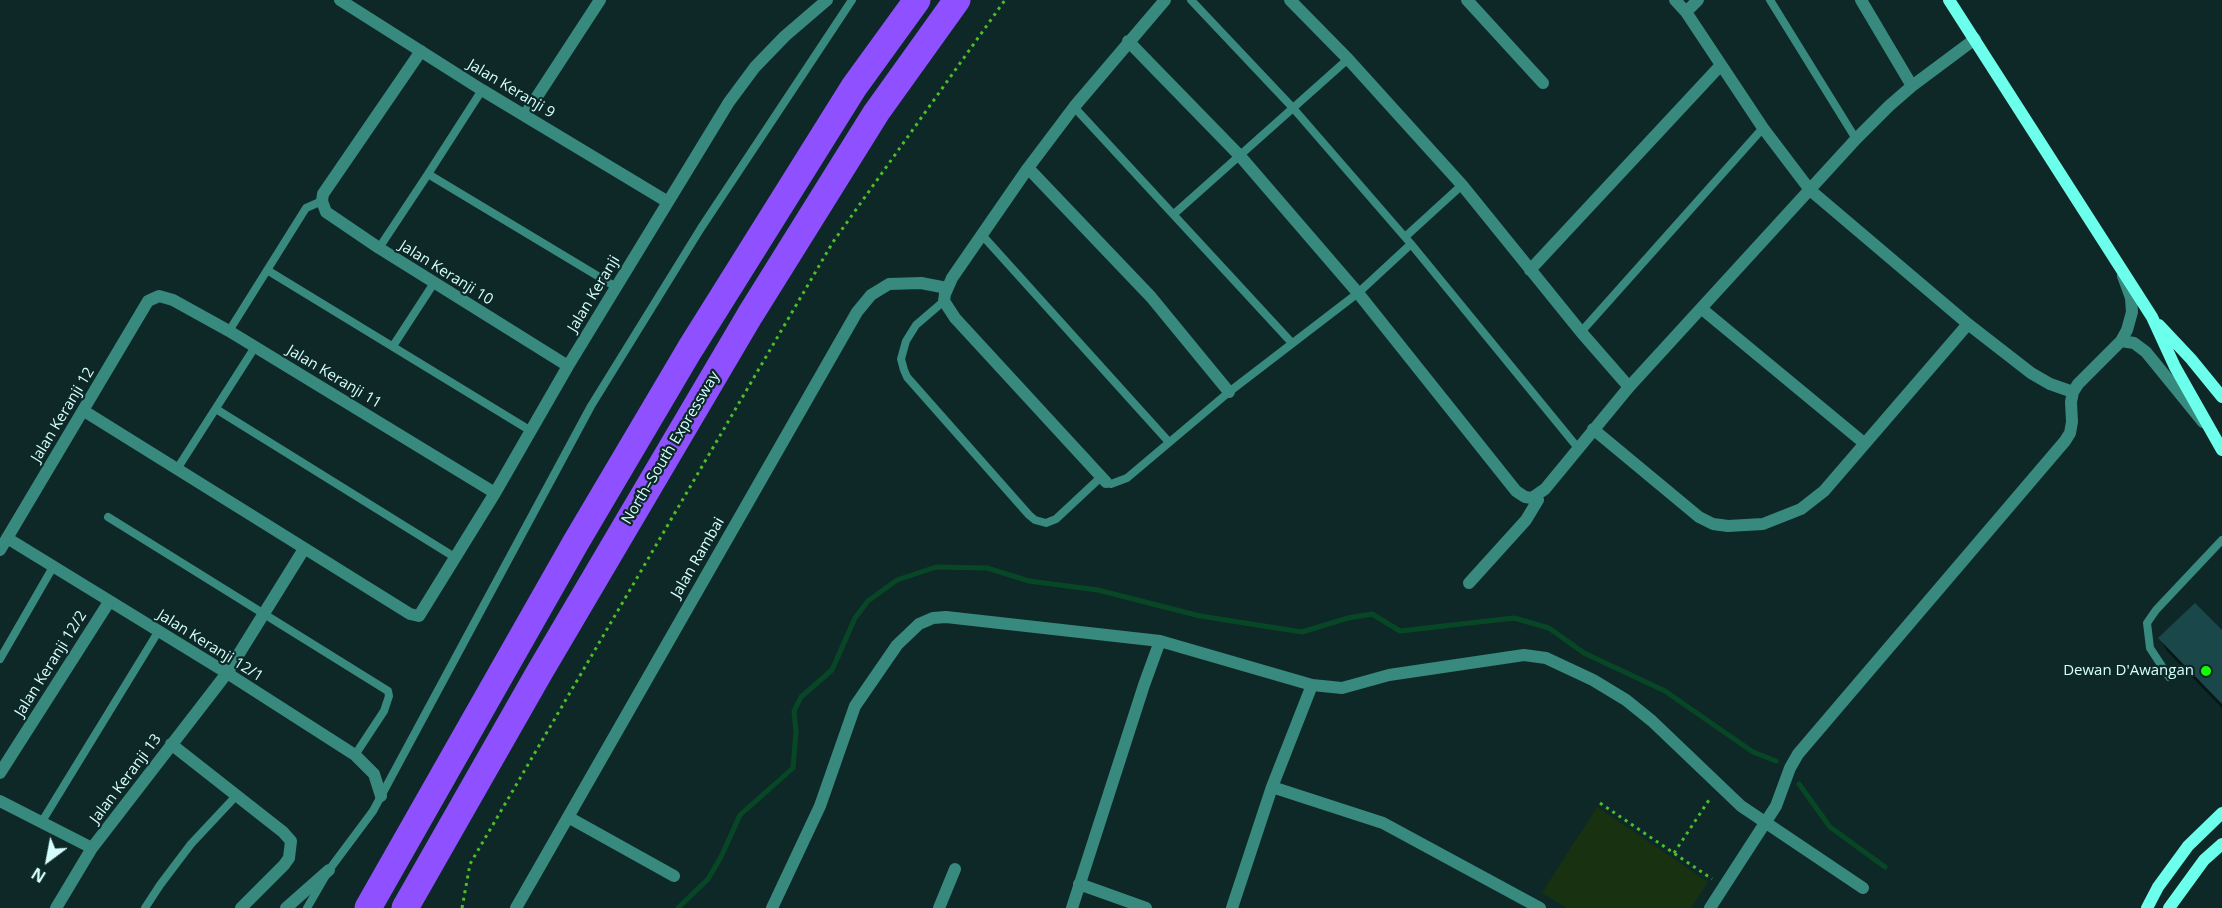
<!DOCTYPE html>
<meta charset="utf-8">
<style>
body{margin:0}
#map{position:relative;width:2222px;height:908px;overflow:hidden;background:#0e2828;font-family:"Open Sans",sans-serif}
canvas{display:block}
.north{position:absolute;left:18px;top:830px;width:60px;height:60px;-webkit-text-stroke:4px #0e2828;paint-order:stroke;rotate:212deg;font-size:16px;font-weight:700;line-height:24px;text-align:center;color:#d5fffd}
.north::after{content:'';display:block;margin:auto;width:21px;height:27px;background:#d5fffd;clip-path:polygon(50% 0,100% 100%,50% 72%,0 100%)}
</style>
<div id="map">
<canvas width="2222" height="908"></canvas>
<div class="north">N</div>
</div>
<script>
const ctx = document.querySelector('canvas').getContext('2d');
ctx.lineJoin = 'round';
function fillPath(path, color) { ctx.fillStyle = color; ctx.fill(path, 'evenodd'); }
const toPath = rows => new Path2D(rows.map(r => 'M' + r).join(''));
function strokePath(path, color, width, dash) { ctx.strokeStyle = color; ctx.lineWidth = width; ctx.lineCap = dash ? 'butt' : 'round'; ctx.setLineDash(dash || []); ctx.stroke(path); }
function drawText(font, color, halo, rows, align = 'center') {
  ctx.font = font + ' "Open Sans",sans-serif'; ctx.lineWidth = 4.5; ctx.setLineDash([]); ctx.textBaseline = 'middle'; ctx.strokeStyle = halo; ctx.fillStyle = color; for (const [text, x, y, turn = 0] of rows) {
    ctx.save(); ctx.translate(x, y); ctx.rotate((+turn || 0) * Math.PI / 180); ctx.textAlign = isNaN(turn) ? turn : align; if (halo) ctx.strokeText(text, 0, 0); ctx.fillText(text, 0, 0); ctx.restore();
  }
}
const green = toPath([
 [1597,807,1708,882,1691,908,1567,908,1542,893]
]);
const shadow = toPath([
 [2222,633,2222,708,2167,651,2160,639]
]);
const stream = toPath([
 [1799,784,1830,827,1885,867],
 [678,908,708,879,721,857,740,815,793,768,796,732,794,711,801,697,832,670,855,618,868,601,897,580,936,567,987,568,1029,581,1098,590,1200,616,1302,632,1348,618,1372,614,1400,631,1514,618,1549,628,1584,653,1665,691,1753,752,1776,761]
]);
const building = toPath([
 [2195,603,2222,630,2222,704,2158,638]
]);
const path = toPath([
 [1600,803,1712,879],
 [1674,853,1711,797],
 [462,908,470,864,833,242,1005,0]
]);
const service = toPath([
 [1191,0,1293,108,1411,244,1578,448],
 [1770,0,1856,139],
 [1074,107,1292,343],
 [428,174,482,90],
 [1174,214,1348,59],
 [982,235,1168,441],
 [1405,237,1462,185],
 [379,248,428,174,616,287],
 [267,270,531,431],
 [944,301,916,325,906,341,901,359,904,370,907,377,1029,515,1035,520,1046,523,1056,519,1101,477],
 [229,331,306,208,322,201],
 [1581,332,1763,128],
 [393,346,434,283],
 [216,409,456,558],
 [177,469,255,347],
 [1106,482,1111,484,1127,478,1229,392,1358,293,1411,244],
 [108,517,388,691,389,696,384,711,355,755],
 [0,659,53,567],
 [2169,677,2150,648,2147,623,2156,610,2222,540],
 [41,823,158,632],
 [145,908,160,885,191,844,236,796],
 [307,908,329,870,373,811,591,406,701,228,852,0]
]);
const minor = toPath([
 [340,0,482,90,668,202],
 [1290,0,1348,59,1462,185,1581,332,1629,387],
 [1467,0,1543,83],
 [1675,0,1686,12,1763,128,1810,190,1968,324,2031,373,2050,384,2073,392],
 [1861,0,1912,86],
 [1686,12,1698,0],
 [1128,41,1240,156,1358,293,1516,491,1525,497,1532,498,1545,489,1629,387,1856,139,1889,106,1912,86,1975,39],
 [421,51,323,194,322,201,326,212,379,248,568,366],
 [525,115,600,0],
 [1028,168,1151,297,1229,392],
 [1530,270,1720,66],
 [1702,309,1864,443],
 [2121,341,2134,343,2146,352,2203,422],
 [84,411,410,614,419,616,495,493,568,366,729,102,755,67,785,36,827,0],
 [1593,429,1699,517,1713,524,1728,526,1763,524,1801,509,1824,491,1968,324],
 [1106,482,955,318,944,301,945,294,952,278,1028,168,1074,107,1165,0],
 [7,538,227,673,355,755,374,774,381,796],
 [0,550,148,301,159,296,173,300,229,331,495,493],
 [1469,583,1526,520,1538,500,1532,498],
 [171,744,283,832,291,841,289,858,284,865,241,908],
 [0,773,109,602],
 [1272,787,1383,823,1540,908],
 [0,801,92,848],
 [568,817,674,876],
 [1079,884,1146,908],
 [56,908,92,848,227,673,304,549],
 [286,908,329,870],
 [516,908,857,312,871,295,889,284,921,283,947,288],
 [772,908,820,806,855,706,897,645,919,624,933,618,946,617,1160,641,1312,685,1342,688,1389,675,1524,655,1546,658,1593,680,1626,700,1652,721,1741,806,1863,888],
 [939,908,955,869],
 [1072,908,1144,685,1160,641],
 [1232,908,1272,787,1312,685],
 [1710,908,1776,806,1790,768,1798,754,2065,441,2070,433,2072,422,2071,402,2073,392,2078,384,2121,341,2127,330,2132,312,2131,298,2123,276]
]);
const secondary = toPath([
 [1949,0,2152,317,2175,367,2222,450],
 [2159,325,2191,359,2222,397],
 [2147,908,2158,887,2188,846,2222,813],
 [2169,908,2204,860,2222,844]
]);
const motorway = toPath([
 [368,908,576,542,690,349,854,87,917,0],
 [405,908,539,673,750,315,876,113,957,0]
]);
const markers = [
 [2206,671,6,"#11ff01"]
];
const streetNames = [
 ["Jalan Keranji 9",511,89,31],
 ["Jalan Keranji 10",446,273,32],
 ["Jalan Keranji",594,294,-59],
 ["Jalan Keranji 11",334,377,31],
 ["Jalan Keranji 12",63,415,-59],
 ["North–South Expressway",671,448,-59],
 ["Jalan Rambai",698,558,-60],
 ["Jalan Keranji 12/1",210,646,32],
 ["Jalan Keranji 12/2",51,664,-58],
 ["Jalan Keranji 13",126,779,-53]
];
const poiNames = [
 ["Dewan D'Awangan",2194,671]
];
fillPath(green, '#183211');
fillPath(shadow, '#0007');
strokePath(stream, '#084726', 5);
fillPath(building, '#1a484a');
strokePath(path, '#4bbe2a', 3, [3, 4.5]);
strokePath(service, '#38897e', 8);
strokePath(minor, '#38897e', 12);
strokePath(secondary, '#6cffeb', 12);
strokePath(motorway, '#8f50ff', 27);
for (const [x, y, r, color] of markers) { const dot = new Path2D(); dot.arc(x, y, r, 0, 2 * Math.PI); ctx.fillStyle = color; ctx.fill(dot); strokePath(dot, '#0e2828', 2); }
drawText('15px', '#d5fffd', '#0e2828', streetNames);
drawText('15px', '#d5fffd', '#0e2828', poiNames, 'right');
</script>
